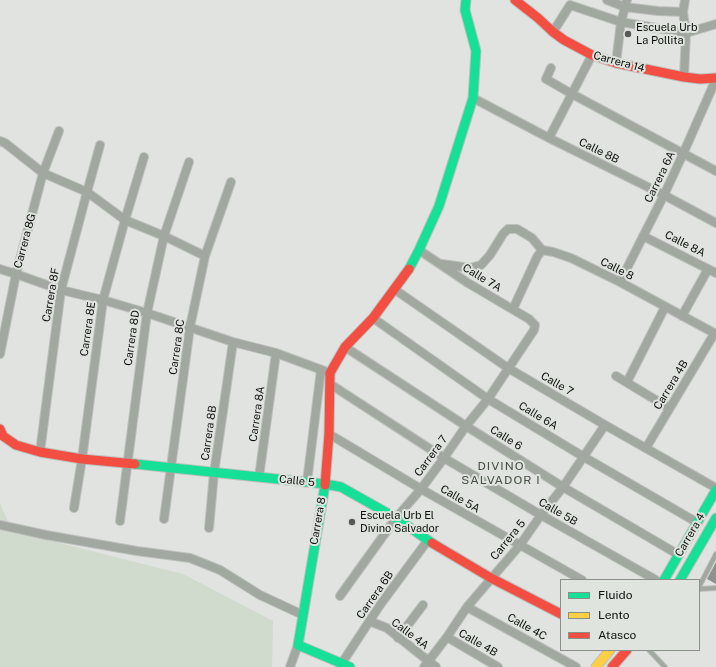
<!DOCTYPE html>
<style>
body{margin:0}
#map{position:relative;width:716px;height:667px;overflow:hidden;background:#e0e3df;font-family:"Public Sans",sans-serif}
canvas{display:block}
.legend{position:absolute;left:560px;top:579px;width:140px;height:72px;box-sizing:border-box;background:#dfe4de;border:1px solid #8b8f8a;margin:0;padding:5px 7px;list-style:none;font-size:12px;color:#0d0f0d}
.legend li{display:flex;align-items:center;gap:8px;height:20px}
.legend b{width:20px;border:1px solid #8b8f8a}
</style>
<div id="map">
<canvas width="716" height="667"></canvas>
<ul class="legend">
<li><b style="height:5px;background:#16e098"></b>Fluido</li>
<li><b style="height:5px;background:#ffcf43"></b>Lento</li>
<li><b style="height:5px;background:#f24e42"></b>Atasco</li>
</ul>
</div>
<script>
const ctx = document.querySelector('canvas').getContext('2d');
ctx.lineJoin = 'round';
function fillPath(path, color) { ctx.fillStyle = color; ctx.fill(path, 'evenodd'); }
const toPath = rows => new Path2D(rows.map(r => 'M' + r).join(''));
function strokePath(path, color, width, dash) { ctx.strokeStyle = color; ctx.lineWidth = width; ctx.lineCap = dash ? 'butt' : 'round'; ctx.setLineDash(dash || []); ctx.stroke(path); }
function drawText(font, color, halo, rows, align = 'center') {
  ctx.font = font + ' "Public Sans",sans-serif'; ctx.lineWidth = 4; ctx.setLineDash([]); ctx.textBaseline = 'middle'; ctx.strokeStyle = halo; ctx.fillStyle = color; for (const [text, x, y, turn = 0] of rows) {
    ctx.save(); ctx.translate(x, y); ctx.rotate((+turn || 0) * Math.PI / 180); ctx.textAlign = isNaN(turn) ? turn : align; if (halo) ctx.strokeText(text, 0, 0); ctx.fillText(text, 0, 0); ctx.restore();
  }
}
const green = toPath([
 [0,503,12,531,183,574,273,621,272,667,0,667]
]);
const building = toPath([
 [716,562,716,584,707,579]
]);
const lane = toPath([
 [699,587,716,554],
 [699,589,716,588],
 [649,650,665,667]
]);
const street = toPath([
 [607,0,625,7,658,11,683,12],
 [553,32,570,5,621,22,686,33,716,24],
 [616,63,621,22,627,0],
 [551,68,546,79,572,94,716,171],
 [684,77,686,33,683,12,685,0],
 [473,98,549,138,664,195,716,223],
 [549,138,592,55],
 [0,141,5,143,43,173,87,192,125,220,164,236,205,256],
 [643,236,716,273],
 [442,264,470,268,481,265,490,255,503,234,508,229,517,229,532,238,542,250,553,252,571,258,620,282,716,334],
 [0,269,16,274,61,290,103,300,147,313,233,342,276,353,330,373],
 [620,282,664,195,683,154,716,79],
 [394,289,508,368,605,425,716,488],
 [513,309,537,257,542,250],
 [682,316,708,269],
 [373,318,488,399,584,457,698,523],
 [345,347,466,426,563,487,679,555],
 [0,354,16,274,43,173,59,131],
 [616,376,669,408],
 [627,382,665,307],
 [330,384,444,458,541,515,656,580],
 [329,434,421,489,582,580],
 [646,448,714,334],
 [40,452,61,290,87,192,100,145],
 [259,477,276,353],
 [307,482,321,370],
 [74,508,82,459,103,300,125,220,144,157],
 [164,519,190,327,205,256,231,182],
 [120,521,147,313,164,236,189,162],
 [0,525,46,535,137,551,190,558,220,570,260,595,303,615],
 [209,528,214,473,233,342],
 [340,596,396,518,421,489,444,458,466,426,488,399,534,330,535,325,529,319,468,283,419,250],
 [467,607,576,667],
 [369,621,387,628,436,667],
 [447,637,498,667],
 [398,638,423,605],
 [342,663,380,605,428,540],
 [290,667,298,645],
 [424,667,447,637,467,607,520,545,541,515,563,487,605,425]
]);
const fast = toPath([
 [409,269,419,250,439,206,473,98,476,51,465,10,466,0],
 [135,464,325,484,341,487,396,518,432,543],
 [325,485,298,645,350,667],
 [664,580,716,490],
 [680,580,716,518]
]);
const slow = toPath([
 [596,667,610,650]
]);
const jam = toPath([
 [515,0,538,18,553,32,564,40,592,55,616,63,684,77,700,79,716,78],
 [0,429,3,436,16,445,40,452,82,459,135,464],
 [325,485,329,434,330,373,345,347,373,318,409,269],
 [432,543,491,578,561,614],
 [612,667,627,650]
]);
const markers = [
 [628,34,4,"#575956"],
 [352,522,4,"#575956"]
];
const poiNames = [
 ["Escuela Urb",636,28],
 ["La Pollita",636,41],
 ["Escuela Urb El",360,516],
 ["Divino Salvador",360,529]
];
const streetNames = [
 ["Carrera 14",619,62,15],
 ["Calle 8B",599,151,26],
 ["Carrera 6A",660,177,-64],
 ["Carrera 8G",25,241,-75],
 ["Calle 8A",685,244,27],
 ["Calle 8",617,269,27],
 ["Calle 7A",482,278,31],
 ["Carrera 8F",51,295,-80],
 ["Carrera 8E",88,329,-82],
 ["Carrera 8D",132,338,-82],
 ["Carrera 8C",177,347,-82],
 ["Calle 7",557,384,30],
 ["Carrera 4B",671,385,-59],
 ["Carrera 8A",257,414,-82],
 ["Calle 6A",538,416,31],
 ["Carrera 8B",209,433,-82],
 ["Calle 6",506,438,32],
 ["Carrera 7",431,456,-54],
 ["Calle 5",297,481,6],
 ["Calle 5A",460,499,30],
 ["Calle 5B",558,512,30],
 ["Carrera 8",318,521,-80],
 ["Carrera 4",690,535,-60],
 ["Carrera 5",508,540,-51],
 ["Carrera 6B",375,595,-55],
 ["Calle 4C",527,627,29],
 ["Calle 4A",410,634,37],
 ["Calle 4B",478,643,30]
];
const neighbourhoodNames = [
 ["DIVINO",501,466],
 ["SALVADOR I",501,480]
];
fillPath(green, '#d0dbcd');
fillPath(building, '#90928f');
strokePath(lane, '#bec0be', 6);
strokePath(street, '#bec0be', 10);
strokePath(fast, '#bec0be', 11);
strokePath(slow, '#bec0be', 11);
strokePath(jam, '#bec0be', 11);
strokePath(lane, '#a0a89f', 4);
strokePath(street, '#a0a89f', 8);
strokePath(fast, '#16e098', 9);
strokePath(slow, '#ffcf43', 9);
strokePath(jam, '#f24e42', 9);
for (const [x, y, r, color] of markers) { const dot = new Path2D(); dot.arc(x, y, r, 0, 2 * Math.PI); ctx.fillStyle = color; ctx.fill(dot); strokePath(dot, '#dfe4de', 1.5); }
drawText('11px', '#0d0f0d', '#dfe4de', poiNames, 'left');
drawText('11px', '#0d0f0d', '#dfe4de', streetNames);
ctx.letterSpacing = '1px';
drawText('12px', '#494d48', '#dfe4de', neighbourhoodNames);
ctx.letterSpacing = '0px';
</script>
